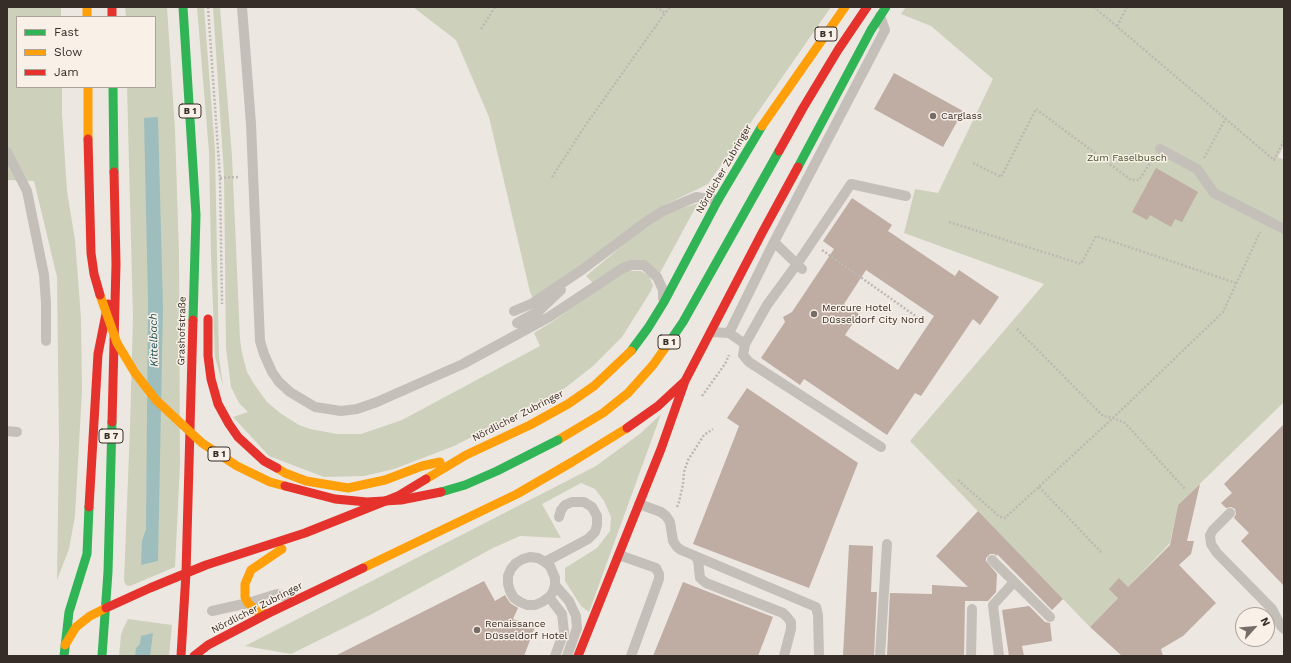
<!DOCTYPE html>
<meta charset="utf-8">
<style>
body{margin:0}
#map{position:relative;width:1291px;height:663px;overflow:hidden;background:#ece7e1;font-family:"Work Sans",sans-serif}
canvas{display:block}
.frame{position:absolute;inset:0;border:8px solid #362c28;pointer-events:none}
.legend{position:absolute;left:16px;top:16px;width:140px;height:72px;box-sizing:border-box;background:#f9f1e8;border:1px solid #aba29b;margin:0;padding:5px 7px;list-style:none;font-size:12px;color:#362c28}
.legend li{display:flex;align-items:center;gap:8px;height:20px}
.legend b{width:20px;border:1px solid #aba29b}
.north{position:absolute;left:1235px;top:607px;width:40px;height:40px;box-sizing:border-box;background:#f9f1e8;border:1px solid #aba29b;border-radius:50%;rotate:63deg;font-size:11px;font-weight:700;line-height:16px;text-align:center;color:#362c28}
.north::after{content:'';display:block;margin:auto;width:14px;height:18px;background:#766d69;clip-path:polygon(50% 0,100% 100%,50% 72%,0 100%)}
</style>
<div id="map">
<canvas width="1291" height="663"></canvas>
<div class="frame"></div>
<ul class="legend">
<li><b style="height:5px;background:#30b455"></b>Fast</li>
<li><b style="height:5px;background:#ff9f0a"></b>Slow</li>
<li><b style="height:5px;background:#e5322d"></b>Jam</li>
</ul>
<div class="north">N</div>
</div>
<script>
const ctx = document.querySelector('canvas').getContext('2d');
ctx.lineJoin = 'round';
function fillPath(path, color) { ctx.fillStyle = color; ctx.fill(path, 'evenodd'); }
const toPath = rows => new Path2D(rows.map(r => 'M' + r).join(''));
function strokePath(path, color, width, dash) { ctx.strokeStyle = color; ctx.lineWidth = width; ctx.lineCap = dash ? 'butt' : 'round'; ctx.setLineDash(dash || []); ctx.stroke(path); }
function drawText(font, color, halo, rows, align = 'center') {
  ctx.font = font + ' "Work Sans",sans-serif'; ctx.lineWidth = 3; ctx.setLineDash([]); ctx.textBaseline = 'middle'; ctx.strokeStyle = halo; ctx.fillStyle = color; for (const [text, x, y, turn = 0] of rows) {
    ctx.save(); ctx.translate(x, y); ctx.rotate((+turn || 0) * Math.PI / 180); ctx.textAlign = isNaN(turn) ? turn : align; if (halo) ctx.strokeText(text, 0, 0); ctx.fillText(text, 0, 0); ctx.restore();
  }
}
const green = toPath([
 [7,7,61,7,61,17,17,17,17,87,62,87,62,114,67,191,75,240,81,318,82,391,75,516,69,549,57,580,59,442,57,277,34,181,7,180],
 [125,7,167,7,175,130,179,254,180,464,175,567,130,586,126,585,124,581,130,427,133,317,127,87,155,87,155,17,126,17],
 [197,7,204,7,215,151,219,357,223,386,215,357,211,256,209,152],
 [213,7,220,7,232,156,240,339,242,353,247,372,254,384,267,402,280,413,299,425,310,429,337,434,361,434,402,420,540,346,534,333,552,322,605,284,626,271,641,271,649,276,653,285,651,291,622,337,593,366,565,388,536,404,454,446,394,469,364,476,324,477,269,456,233,417,248,412,239,403,231,387,226,348,224,174],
 [413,7,831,7,708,184,667,204,533,298,530,292,489,117,456,40],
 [906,7,1284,7,1284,145,1278,157,1284,160,1284,402,1178,505,1170,543,1090,627,910,441,1044,284,904,233,915,189,938,193,993,79,931,26,901,14],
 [698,203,660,273,645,262,593,283,586,276,652,221,667,213],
 [661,414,589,612,581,606,565,581,565,568,597,548,610,531,611,517,604,501,595,489,581,483,542,504,561,538,520,536,493,548,372,614,291,654,245,646,596,466,641,433],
 [128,619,172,625,169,656,119,656,121,635,123,629]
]);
const water = toPath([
 [158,117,163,307,158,561,141,565,142,541,146,529,148,301,144,118],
 [153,633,150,656,135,656,136,648,140,644,141,636]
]);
const building = toPath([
 [894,73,963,111,943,147,874,109],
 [1156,168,1198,192,1182,222,1175,219,1171,227,1150,215,1147,220,1132,212],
 [852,198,892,225,888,231,955,276,959,270,999,297,980,325,973,319,921,396,915,393,887,435,804,379,800,385,761,358,785,322,783,317,792,312,834,249,823,241],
 [866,270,934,316,898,370,845,335,859,314,844,304],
 [747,388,858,463,809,588,693,544,739,426,727,418],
 [1284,424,1284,586,1241,541,1249,533,1234,518,1236,514,1235,509,1231,507,1226,508,1221,503,1232,493,1224,484],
 [1200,484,1187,541,1194,541,1191,554,1179,565,1216,603,1183,636,1161,649,1163,656,1122,656,1090,627,1118,598,1109,589,1119,578,1128,587,1170,545,1178,505],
 [978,511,1063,599,1052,610,997,554,997,556,994,554,990,554,986,558,986,561,997,574,996,592,988,601,965,601,964,656,887,656,890,593,932,594,932,585,968,587,936,556],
 [849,545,873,546,871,592,877,592,874,656,843,656],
 [484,581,495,601,505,595,510,603,518,608,513,619,535,627,524,656,335,656],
 [683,582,773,617,758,656,653,656],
 [1029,606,1045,622,1050,623,1052,641,1022,646,1024,656,1009,656,1002,610]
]);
const path = toPath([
 [208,7,220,178,222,304],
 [656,7,665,13,670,7],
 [1094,7,1274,160,1284,140],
 [1117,26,1127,7],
 [481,29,495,7],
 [1204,158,1226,118],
 [973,163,1001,177,1036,109,1131,180,1139,180,1152,160],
 [552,177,585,126,665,13],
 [220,178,239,177],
 [949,222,1081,264,1096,236,1236,283],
 [822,250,924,322],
 [1017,329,1103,416,1113,418,1125,423,1186,490],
 [702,396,725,364,729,355],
 [958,480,1000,517,1005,518,1113,418,1223,312,1260,232],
 [1039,487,1102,553],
 [677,507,679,502,683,484,684,472,688,460,704,435,713,429]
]);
const lane = toPath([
 [242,7,251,124,260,341,264,354,272,372,279,382,290,392,315,407,341,411,357,409,377,402,463,364,549,317,623,268,631,265,644,265,657,277,663,290,663,298],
 [1160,149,1197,169,1214,193,1284,229],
 [7,152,27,191,44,275,46,303,46,341],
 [774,242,802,269],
 [514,311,533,303,583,269,647,221,663,211,696,197,718,200],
 [517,323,539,311,561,290],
 [711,332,729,333,774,242,885,30,880,16],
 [729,333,745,344,767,305,797,264,851,184,906,196],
 [745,344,743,355,749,362,881,447],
 [7,431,17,432],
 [639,504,661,512,666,516,670,522,673,541,677,547,681,550,816,607,818,615,819,656],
 [1230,513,1213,530,1210,535,1211,544,1217,553,1272,609,1281,626,1284,629],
 [619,555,656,568,659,574,659,579,631,656],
 [695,556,698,560,700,578,706,583,783,613,787,617,791,622,791,629,784,656],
 [992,560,1050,617],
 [545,562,588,539,595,532,597,525,597,516,592,507,584,502,572,502,565,505,561,510,559,517],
 [555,585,553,592,549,597,542,602,535,605,527,605,520,602,514,598,510,591,508,584,508,576,511,569,516,563,523,559,530,557,538,558,545,562,550,566,555,578,555,585,569,601,576,616,577,628,567,656],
 [549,597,562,614,564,632,555,656],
 [212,611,248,603,277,594,294,599],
 [880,656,887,544],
 [971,656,972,609],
 [999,656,993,605,1014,582]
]);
const fast = toPath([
 [183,7,196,215,193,320],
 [113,87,114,172],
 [798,167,871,30,886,7],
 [670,341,683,322,779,151],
 [631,351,648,328,664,302,718,200,762,126],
 [64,656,69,612,87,554,89,507],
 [102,656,108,572,112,422]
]);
const slow = toPath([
 [87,7,87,17],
 [88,87,88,139],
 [762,126,845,7],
 [558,440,603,413,628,393,653,365,670,341],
 [277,468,285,473,306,481,348,488,385,480,422,466,440,462],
 [426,479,466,455,530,425,568,404,594,386,631,351],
 [363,568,517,494,572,462,627,428],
 [267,614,258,612,248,603,245,597,245,584,251,570,282,549],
 [65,645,76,627,90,616,106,608]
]);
const jam = toPath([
 [112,7,112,17],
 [779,151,803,108,838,50,867,7],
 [208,319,208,356,211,379,218,404,229,424,238,437,264,461,277,468],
 [112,422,116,264,114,172],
 [627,428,658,406,685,381,762,233,798,167],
 [89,507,98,354,108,304],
 [106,608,150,588,206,565,305,533,398,496,426,479],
 [181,656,186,573,193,320],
 [194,656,208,645,267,614,363,568],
 [578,656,661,449,685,381]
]);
const fastBridge = toPath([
 [441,492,465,485,497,471,558,440]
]);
const slowBridge = toPath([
 [100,295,117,343,135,373,156,400,202,443,237,466,270,482,285,486]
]);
const jamBridge = toPath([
 [88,139,91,253,94,274,100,295],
 [285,486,335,499,367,502,401,500,441,492]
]);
const markers = [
 [933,116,4,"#766d69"],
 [814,314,4,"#766d69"],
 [477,630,4,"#766d69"]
];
const shields = [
 [826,34,22],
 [190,111,22],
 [669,342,22],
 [111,436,24],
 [219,454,22]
];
const shieldNames = [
 ["B 1",826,34],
 ["B 1",190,111],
 ["B 1",669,342],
 ["B 7",111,436],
 ["B 1",219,454]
];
const poiNames = [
 ["Carglass",941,116],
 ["Mercure Hotel",822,308],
 ["Düsseldorf City Nord",822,320],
 ["Renaissance",485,624],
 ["Düsseldorf Hotel",485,636]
];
const parkNames = [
 ["Zum Faselbusch",1127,158]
];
const streetNames = [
 ["Nördlicher Zubringer",724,169,-60],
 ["Grashofstraße",182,331,-89],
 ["Nördlicher Zubringer",518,416,-27],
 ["Nördlicher Zubringer",257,608,-27]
];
const waterNames = [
 ["Kittelbach",154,340,-91]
];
fillPath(green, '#cdd1bb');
fillPath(water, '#9ebdbd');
fillPath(building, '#bfaca3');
strokePath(path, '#beb8b3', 2.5, [2, 2]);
strokePath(lane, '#c5bfba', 10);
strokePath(fast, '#30b455', 9);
strokePath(slow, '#ff9f0a', 9);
strokePath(jam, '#e5322d', 9);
strokePath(fastBridge, '#30b455', 9);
strokePath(slowBridge, '#ff9f0a', 9);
strokePath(jamBridge, '#e5322d', 9);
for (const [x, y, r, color] of markers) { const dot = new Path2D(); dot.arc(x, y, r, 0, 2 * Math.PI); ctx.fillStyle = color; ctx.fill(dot); strokePath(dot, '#f9f1e8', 1.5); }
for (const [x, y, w] of shields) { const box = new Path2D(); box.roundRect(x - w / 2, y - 7, w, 14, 3); ctx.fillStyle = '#f9f1e8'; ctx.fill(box); strokePath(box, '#362c28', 1); }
drawText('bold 9px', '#362c28', null, shieldNames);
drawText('10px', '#362c28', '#f9f1e8', poiNames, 'left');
drawText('10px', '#45532d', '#f9f1e8', parkNames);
drawText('10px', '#362c28', '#f9f1e8', streetNames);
drawText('italic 11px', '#1f5256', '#f9f1e8', waterNames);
</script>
